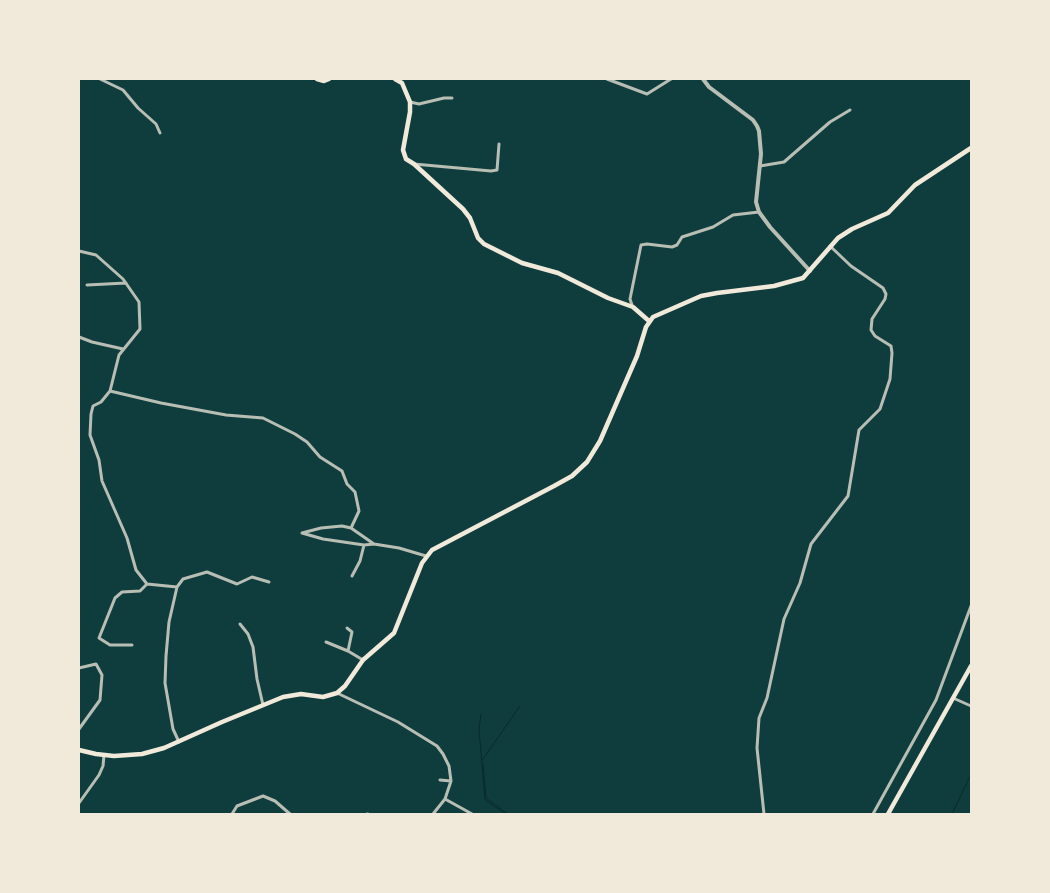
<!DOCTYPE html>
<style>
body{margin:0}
#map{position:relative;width:1050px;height:893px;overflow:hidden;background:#0f3d3e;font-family:"Space Grotesk",sans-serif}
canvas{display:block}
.frame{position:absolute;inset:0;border:80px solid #f1e9da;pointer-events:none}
</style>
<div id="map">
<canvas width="1050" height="893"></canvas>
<div class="frame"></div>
</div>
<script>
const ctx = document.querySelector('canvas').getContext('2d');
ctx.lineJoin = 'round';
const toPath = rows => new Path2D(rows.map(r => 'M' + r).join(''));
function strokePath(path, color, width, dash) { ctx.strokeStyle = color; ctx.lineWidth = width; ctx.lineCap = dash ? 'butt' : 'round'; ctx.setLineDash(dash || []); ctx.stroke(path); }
const stream = toPath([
 [481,714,479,729,485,800,506,814],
 [483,759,520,706],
 [483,764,486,798,508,814],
 [952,814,971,774]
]);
const minor = toPath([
 [100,79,123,90,138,108,156,124,160,133],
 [607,79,647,94,671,79],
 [410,102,419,104,444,98,452,98],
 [414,164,491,171,497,170,499,144],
 [760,166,784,162,830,122,850,110],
 [79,251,96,255,123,279,139,302,140,329,119,355,110,391,101,402,93,406,91,414,90,435,99,460,102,481,127,538,136,570,147,584,177,587],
 [87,285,126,283],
 [632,305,630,299,641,245,647,244,672,247,677,245,682,237,713,227,733,215,759,212],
 [79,337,92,342,123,349],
 [110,391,161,403,226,415,263,418,295,434,307,442,320,457,342,471,347,484,355,492,359,511,351,528],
 [374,544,351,528,342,526,321,528,302,533,323,539,364,545,374,544,399,548,426,556],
 [352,576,360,561,364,545],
 [240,624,248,634,253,647,257,679,263,705],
 [347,628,352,632,348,651,363,660],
 [326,642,348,651],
 [132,645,110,645,99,638,115,598,122,592,140,591,147,584],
 [79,668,96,664,102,675,100,700,79,729],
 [337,693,398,722,437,746,443,754,449,766,451,781,445,799,433,814],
 [953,698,971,706],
 [179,742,173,729,165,683,166,656,169,622,177,587,183,579,207,572,237,584,252,577,269,582],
 [440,780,451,781],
 [445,799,472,814],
 [79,803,99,775,103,766,104,755],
 [232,814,237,806,263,796,275,801,290,814],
 [367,814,368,814],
 [764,814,757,748,759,718,767,698,784,619,800,583,811,544,848,496,859,430,880,409,890,379,892,353,891,346,875,336,871,330,872,319,885,299,886,294,883,288,851,266,830,246],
 [873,814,936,700,971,606]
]);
const tertiary = toPath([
 [703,79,709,87,753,120,757,126,759,131,761,154,756,202,759,212,770,227,810,271]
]);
const secondary = toPath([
 [317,79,324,81,329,79],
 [395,79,402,83,410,102,410,112,403,150,406,159,414,164,463,209,470,218,478,238,484,244,522,263,558,273,608,298,633,307,649,321]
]);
const primary = toPath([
 [79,750,96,754,114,756,142,754,164,748,222,722,283,697,301,694,323,697,337,693,345,686,363,660,394,633,422,563,432,550,554,486,572,476,587,462,600,441,637,356,646,327,653,317,701,296,717,293,774,286,803,278,838,238,852,229,888,213,915,185,971,148],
 [888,814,971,666]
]);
strokePath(stream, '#0a2a2b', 1);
strokePath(minor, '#b8beb3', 3);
strokePath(tertiary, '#b8beb3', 4);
strokePath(secondary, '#f1e9da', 4.5);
strokePath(primary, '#f1e9da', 4.5);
</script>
